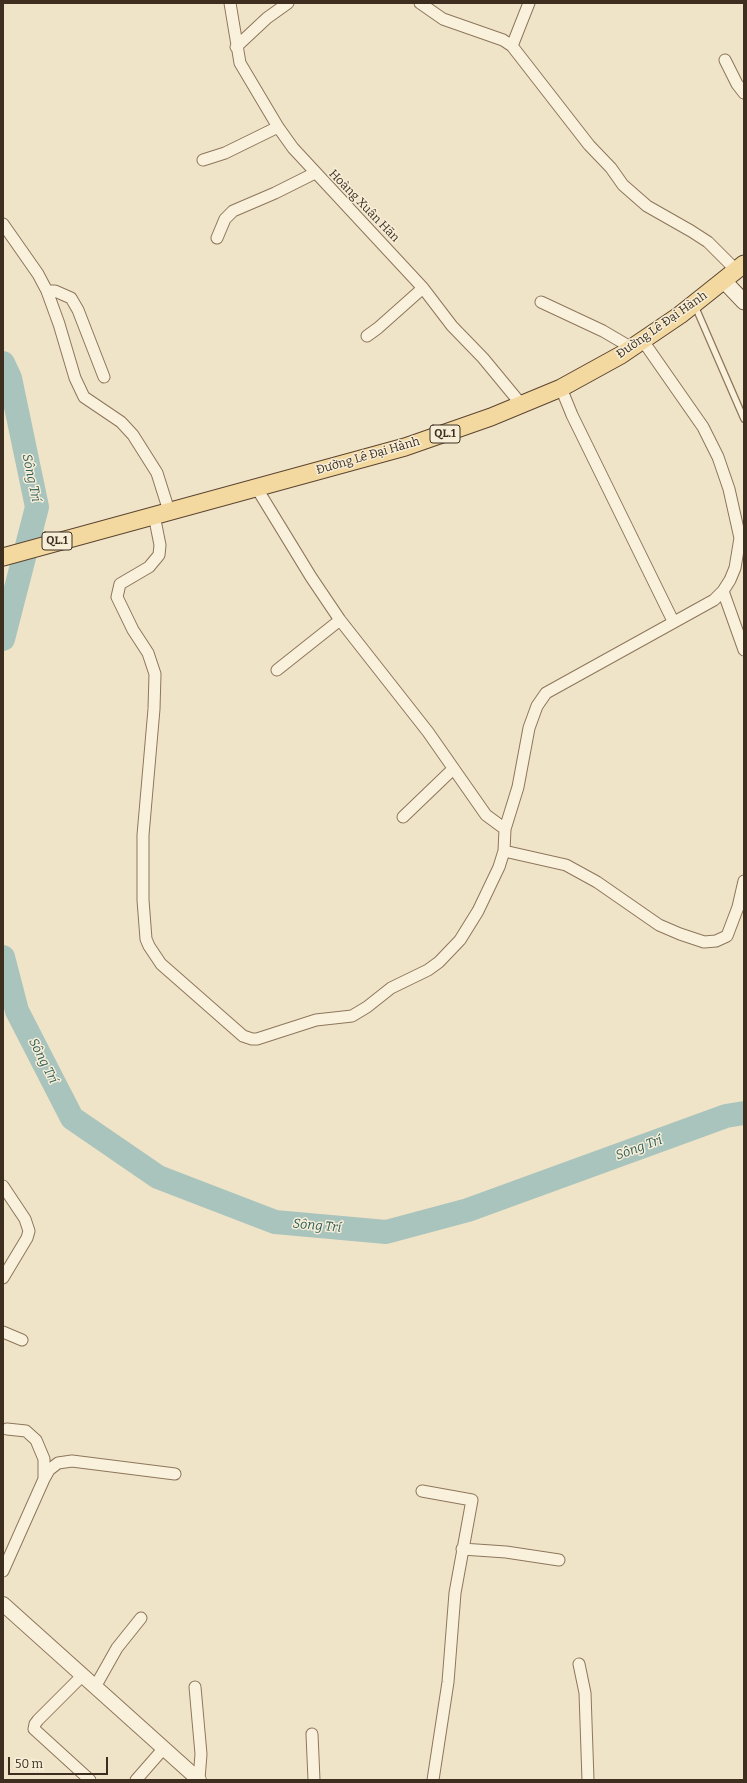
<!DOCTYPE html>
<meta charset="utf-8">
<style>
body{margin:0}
#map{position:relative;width:747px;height:1783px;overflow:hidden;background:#f0e4c8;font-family:Bitter,serif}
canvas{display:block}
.frame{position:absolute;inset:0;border:4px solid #3d2e20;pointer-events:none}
.scale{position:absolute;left:8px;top:1757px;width:100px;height:18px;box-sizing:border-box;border:2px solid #3d2e20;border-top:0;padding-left:5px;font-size:12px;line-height:14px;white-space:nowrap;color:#3d2e20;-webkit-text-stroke:3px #f7eed8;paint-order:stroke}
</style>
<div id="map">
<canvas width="747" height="1783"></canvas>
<div class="frame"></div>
<div class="scale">50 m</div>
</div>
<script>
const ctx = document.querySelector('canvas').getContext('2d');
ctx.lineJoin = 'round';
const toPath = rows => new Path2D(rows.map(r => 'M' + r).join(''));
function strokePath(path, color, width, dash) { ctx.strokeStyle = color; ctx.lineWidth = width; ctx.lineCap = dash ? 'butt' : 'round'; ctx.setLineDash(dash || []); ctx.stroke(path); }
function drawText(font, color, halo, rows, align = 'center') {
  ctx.font = font + ' Bitter,serif'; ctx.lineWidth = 3; ctx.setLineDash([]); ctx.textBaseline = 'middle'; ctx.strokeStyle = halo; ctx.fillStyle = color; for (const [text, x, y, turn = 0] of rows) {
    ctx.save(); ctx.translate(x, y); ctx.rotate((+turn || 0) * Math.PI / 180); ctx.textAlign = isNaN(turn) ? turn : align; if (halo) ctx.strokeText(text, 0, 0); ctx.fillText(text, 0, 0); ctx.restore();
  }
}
const river = toPath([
 [3,363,10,378,37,507,3,639],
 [3,957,17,1011,72,1118,158,1177,275,1222,386,1232,468,1210,726,1116,744,1113]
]);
const service = toPath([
 [695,306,744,419]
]);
const minor = toPath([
 [230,3,240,63,278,127,293,148,423,288,452,326,483,358,521,404],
 [420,3,443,19,503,40,512,46,589,145,611,168,623,185,647,206,691,231,708,242,736,270],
 [512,46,529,3],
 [236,47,267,18,288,3],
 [725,60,737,84,744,93],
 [203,160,225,153,278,127],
 [3,224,38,274,47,291,59,324,75,378,84,397,121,422,133,435,157,473,169,511],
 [217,238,225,219,233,211,275,193,315,173],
 [47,291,55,291,71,298,78,310,104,377],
 [541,302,603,331,632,348],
 [367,336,378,328,423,288],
 [561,388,572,415,673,621],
 [256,487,311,577,340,620,428,732,486,815,505,829],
 [154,515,160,545,159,555,149,567,120,584,117,597,133,630,148,653,155,674,154,709,143,835,143,900,146,939,149,946,161,964,243,1036,252,1039,257,1039,316,1020,352,1016,367,1007,391,988,428,970,439,962,460,940,478,911,499,867,504,851,505,829,518,787,529,728,537,706,546,693,714,600,723,591,730,580,735,568,740,538,729,489,718,457,703,427,643,341],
 [723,591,744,650],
 [277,670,340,620],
 [403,817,453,769],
 [504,851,566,865,597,882,659,925,680,934,704,942,716,941,727,936,738,907,744,881],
 [3,1186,25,1219,29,1231,27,1238,3,1278],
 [3,1332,22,1340],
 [7,1429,26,1431,36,1440,44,1459,44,1479],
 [422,1491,472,1500,455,1593,448,1682,433,1780],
 [462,1549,506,1552,559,1560],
 [3,1571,44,1479,49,1470,58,1463,72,1461,175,1474],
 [579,1664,585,1693,588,1780],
 [82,1676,38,1720,35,1724,34,1729,90,1780],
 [95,1687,117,1648,141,1618],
 [195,1687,201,1754,199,1779],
 [312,1734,314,1780],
 [136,1780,164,1748]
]);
const tertiary = toPath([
 [3,1604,199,1780]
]);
const secondary = toPath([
 [724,281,744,302]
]);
const primary = toPath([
 [3,557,405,447,491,417,561,388,621,355,680,315,744,264]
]);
const shields = [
 [445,434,30],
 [57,541,30]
];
const shieldNames = [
 ["QL.1",445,434],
 ["QL.1",57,541]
];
const streetNames = [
 ["Hoàng Xuân Hãn",364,206,46],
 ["Đường Lê Đại Hành",662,325,-35],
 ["Đường Lê Đại Hành",368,456,-16]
];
const waterNames = [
 ["Sông Trí",31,478,78],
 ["Sông Trí",43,1061,63],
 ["Sông Trí",639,1148,-20],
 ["Sông Trí",317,1226,5]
];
strokePath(river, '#a9c4bc', 24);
strokePath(service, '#8d765c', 8);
strokePath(minor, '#8d765c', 13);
strokePath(tertiary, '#8d765c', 16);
strokePath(secondary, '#6f573f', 17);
strokePath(primary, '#5b4430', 19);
strokePath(service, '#faf1dc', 5.5);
strokePath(minor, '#faf1dc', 11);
strokePath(tertiary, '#faf1dc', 14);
strokePath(secondary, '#faf1dc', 15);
strokePath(primary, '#f3d9a0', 17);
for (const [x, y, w] of shields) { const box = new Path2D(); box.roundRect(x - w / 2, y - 9, w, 18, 3); ctx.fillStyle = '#f7eed8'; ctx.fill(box); strokePath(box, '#3d2e20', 1); }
drawText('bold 11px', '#3d2e20', null, shieldNames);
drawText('12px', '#3d2e20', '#f7eed8', streetNames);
drawText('italic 13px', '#2f5d5a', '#f7eed8', waterNames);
</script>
